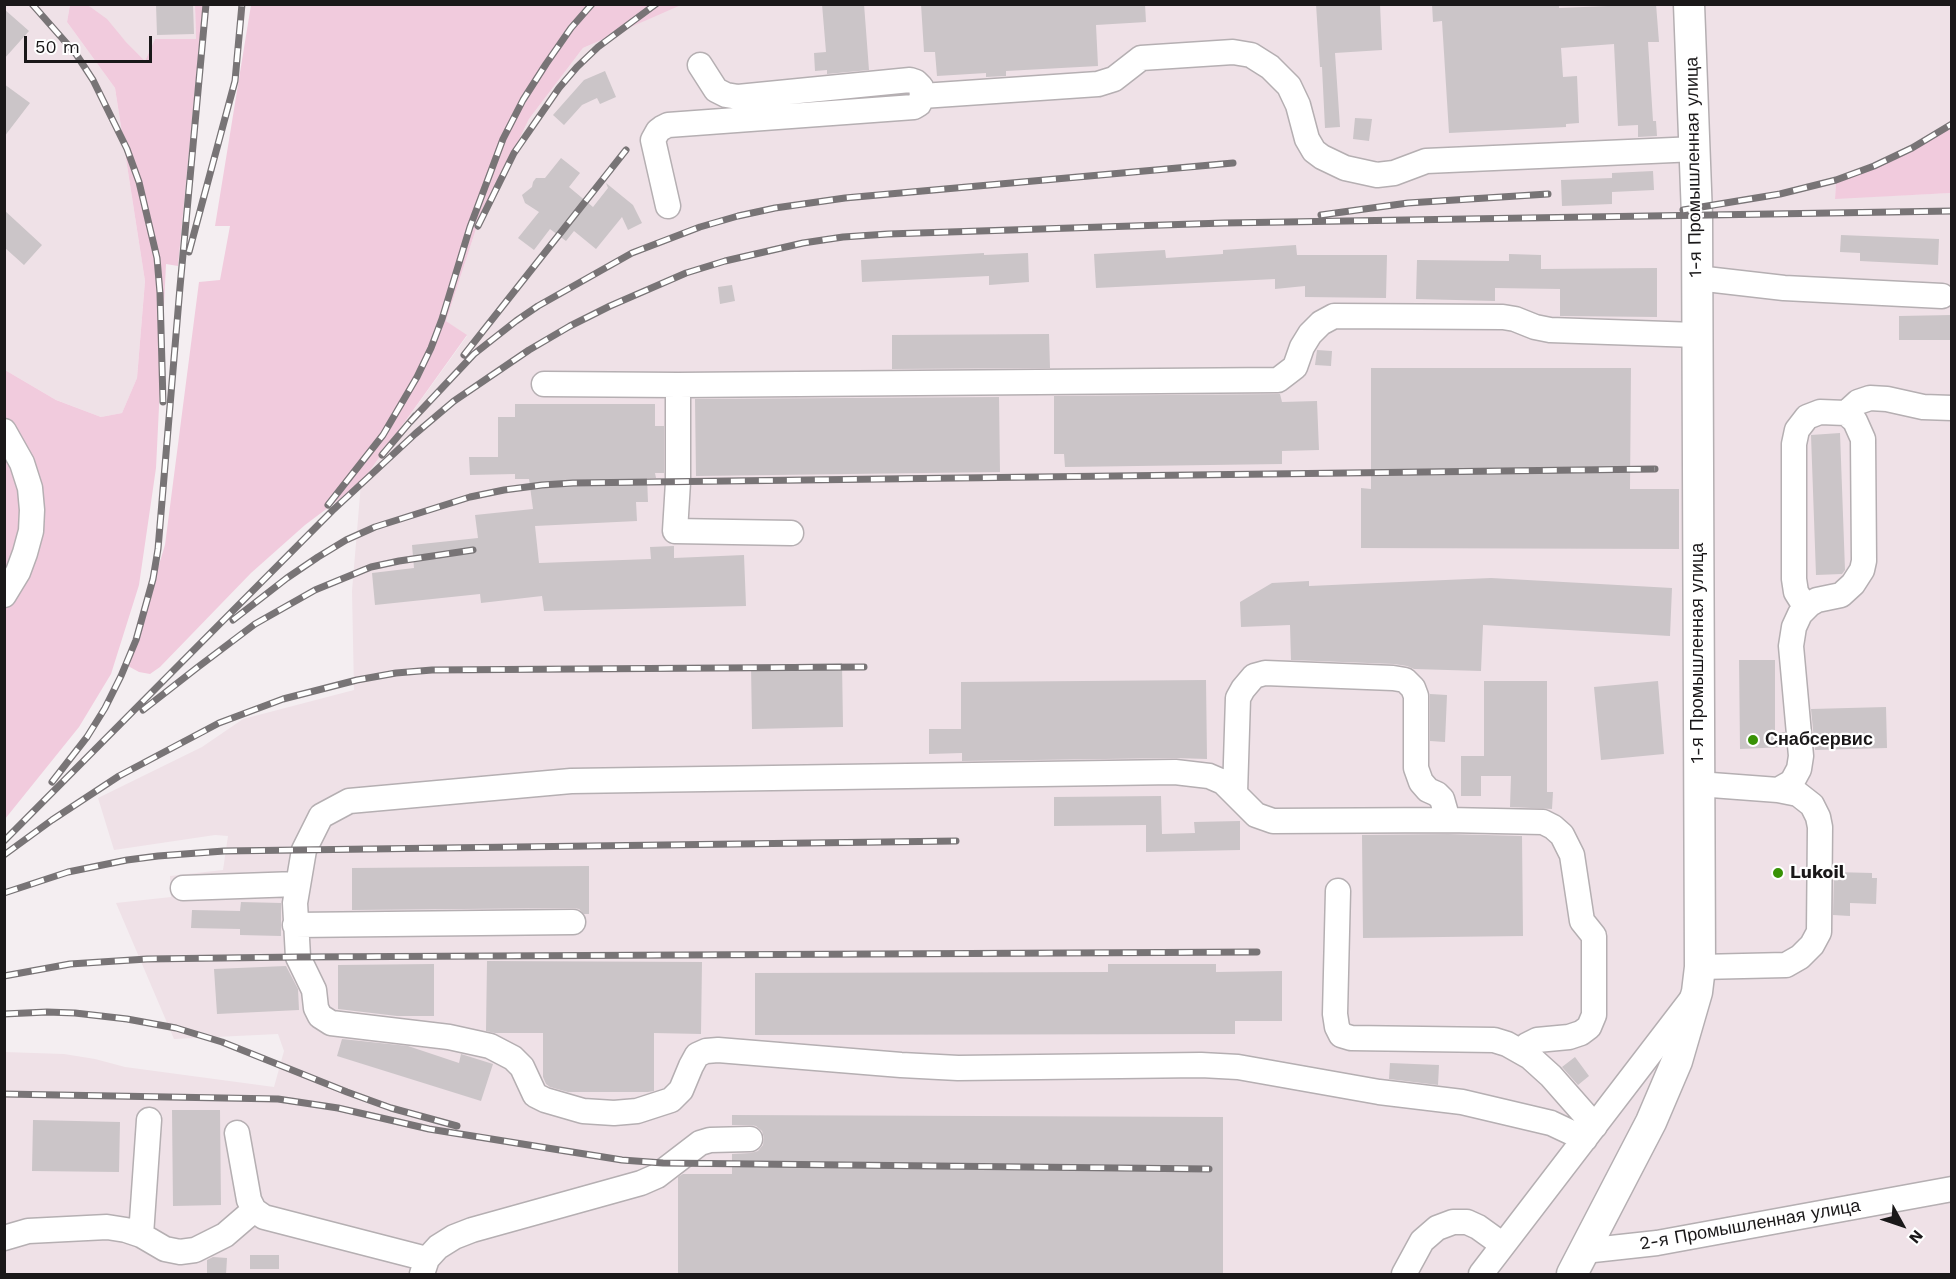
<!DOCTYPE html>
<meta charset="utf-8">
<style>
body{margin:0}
#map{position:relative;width:1956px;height:1279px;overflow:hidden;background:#f4eef1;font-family:"Work Sans",sans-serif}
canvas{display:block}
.frame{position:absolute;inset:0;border:6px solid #1a1819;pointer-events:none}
.north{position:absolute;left:1872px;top:1195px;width:60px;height:60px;-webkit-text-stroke:4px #fff;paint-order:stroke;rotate:130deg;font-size:16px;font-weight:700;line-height:24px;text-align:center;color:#1a1819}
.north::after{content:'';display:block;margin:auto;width:21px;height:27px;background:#1a1819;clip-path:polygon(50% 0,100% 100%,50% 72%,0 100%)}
.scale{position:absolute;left:24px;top:36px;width:128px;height:27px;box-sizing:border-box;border:3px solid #1a1819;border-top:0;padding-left:8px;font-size:18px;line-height:21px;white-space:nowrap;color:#1a1819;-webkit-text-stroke:4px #fff;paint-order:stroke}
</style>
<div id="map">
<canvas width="1956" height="1279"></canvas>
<div class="frame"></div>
<div class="north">N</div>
<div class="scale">50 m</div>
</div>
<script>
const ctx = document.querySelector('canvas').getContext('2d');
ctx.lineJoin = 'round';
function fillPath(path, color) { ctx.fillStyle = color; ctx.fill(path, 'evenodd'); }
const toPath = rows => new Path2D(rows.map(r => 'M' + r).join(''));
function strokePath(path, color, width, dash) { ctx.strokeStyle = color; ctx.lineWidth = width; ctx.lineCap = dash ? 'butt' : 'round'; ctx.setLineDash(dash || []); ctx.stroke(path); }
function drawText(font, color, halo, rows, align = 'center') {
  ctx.font = font + ' "Work Sans",sans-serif'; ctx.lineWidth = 4.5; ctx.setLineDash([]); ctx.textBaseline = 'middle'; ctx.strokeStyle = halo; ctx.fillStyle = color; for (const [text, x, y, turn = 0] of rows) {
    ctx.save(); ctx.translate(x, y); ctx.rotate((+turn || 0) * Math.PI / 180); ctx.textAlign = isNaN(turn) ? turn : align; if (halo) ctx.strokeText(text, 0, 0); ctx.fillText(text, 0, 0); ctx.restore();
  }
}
const built = toPath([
 [681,4,1951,5,1951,124,1912,148,1874,166,1836,180,1835,198,1951,193,1951,1274,5,1274,4,1052,64,1054,95,1059,125,1067,274,1087,284,1051,278,1034,174,1039,116,903,171,897,170,876,223,870,228,836,215,835,114,850,98,798,202,747,243,719,354,690,352,591,361,483,467,336,446,321,476,229,529,119,583,48],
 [5,5,195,5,196,39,155,39,145,61,89,6,70,5,67,22,115,88,145,281,137,378,122,413,101,417,56,400,5,370]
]);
const green = toPath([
 [70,5,89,6,107,19,126,42,145,61,155,39,196,39,195,5,203,5,178,266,166,264,156,468,139,585,111,674,79,727,5,819,5,370,56,400,101,417,122,413,137,378,145,281,115,88,67,22],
 [251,5,681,5,583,48,529,119,476,229,446,321,467,335,361,483,305,525,251,573,160,667,150,674,139,672,128,666,165,545,199,282,220,280,230,226,215,226],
 [1951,124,1951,193,1835,199,1836,180,1874,166,1912,148]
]);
const building = toPath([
 [156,4,193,4,194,34,157,35],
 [822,4,864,4,869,70,827,74,827,70,815,71,814,53,826,52],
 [921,4,1145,4,1146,22,1096,25,1098,66,1006,71,1006,76,986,77,986,73,937,76,935,52,924,52],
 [1316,4,1380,4,1382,50,1335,53,1340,127,1325,128,1322,67,1320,67],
 [1432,4,1559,4,1559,8,1656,4,1659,42,1648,42,1653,121,1656,121,1657,136,1638,137,1638,125,1618,126,1614,44,1561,48,1563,77,1577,76,1579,123,1566,124,1566,127,1449,133,1442,21,1433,22],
 [4,9,29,31,4,59],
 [605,71,616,97,600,104,597,98,582,105,564,125,553,115,584,80],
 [4,84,30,103,4,137],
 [1355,118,1372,119,1369,141,1353,139],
 [561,158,580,173,569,187,593,207,608,188,606,183,633,205,642,223,628,230,622,217,596,249,574,231,566,241,550,229,534,250,518,238,539,212,525,203,522,195,532,187,533,182,536,178,545,178],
 [1653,171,1654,190,1612,192,1612,204,1562,206,1561,180,1612,178,1612,173],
 [4,210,42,245,24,265,4,247],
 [1841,235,1939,239,1938,265,1860,261,1860,253,1840,252],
 [1296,245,1297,255,1387,255,1386,298,1305,297,1305,286,1275,289,1275,279,1096,288,1094,254,1165,250,1166,258,1223,254,1223,250],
 [984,253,984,255,1028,253,1029,282,989,285,989,276,862,282,861,260],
 [1509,254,1541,255,1541,269,1657,268,1657,317,1560,316,1560,289,1495,288,1495,301,1416,299,1417,260,1509,261],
 [732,285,735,301,720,304,718,287],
 [1952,315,1952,340,1899,340,1899,316],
 [1049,334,1050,368,892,369,892,335],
 [1317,350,1332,351,1331,366,1315,365],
 [1371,368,1631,368,1630,489,1679,489,1679,549,1361,548,1361,488,1371,489],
 [1280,394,1282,402,1317,401,1319,450,1282,451,1282,464,1065,467,1064,454,1054,454,1054,396],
 [999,397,1000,472,696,476,695,399],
 [515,404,655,404,655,426,664,426,664,473,655,473,656,478,647,478,648,502,636,502,637,521,535,526,539,563,651,559,650,547,674,546,674,558,744,555,746,606,544,611,542,596,481,603,480,594,375,605,372,573,414,568,412,545,478,538,475,515,533,509,529,479,515,479,515,474,470,475,469,457,498,457,498,417,515,417],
 [1840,433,1845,570,1842,574,1816,575,1811,435],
 [1491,578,1672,588,1670,636,1483,625,1481,671,1414,669,1407,666,1394,664,1291,660,1290,625,1241,627,1240,602,1272,583,1309,581,1309,586],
 [1739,660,1775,660,1775,733,1785,732,1786,747,1740,749],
 [842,663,843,727,752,729,751,665],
 [1206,680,1207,759,1175,758,962,761,962,753,929,754,929,729,961,729,961,682],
 [1484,681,1547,681,1547,792,1553,792,1552,809,1510,807,1511,776,1481,776,1481,796,1461,796,1461,756,1484,756],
 [1658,681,1664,754,1601,760,1594,687],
 [1430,694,1447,695,1445,742,1430,741],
 [1886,707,1887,748,1815,750,1811,709],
 [1161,796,1162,834,1195,833,1194,822,1240,821,1240,850,1146,852,1146,825,1054,826,1054,797],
 [1448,834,1522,836,1523,936,1363,938,1362,835],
 [589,866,589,914,584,914,579,909,573,908,352,910,352,868],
 [1834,872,1872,873,1872,878,1877,878,1876,904,1850,903,1850,916,1833,915],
 [241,902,281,903,281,936,240,935,240,929,191,928,192,910,240,911],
 [487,961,702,962,701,1034,654,1033,654,1091,648,1092,568,1092,550,1087,546,1084,543,1077,543,1033,495,1033,486,1031],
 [434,964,434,1016,397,1016,338,1009,338,965],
 [1108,964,1216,964,1216,972,1282,971,1282,1021,1235,1021,1235,1034,755,1035,755,973,1108,972],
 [286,966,298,989,299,1010,217,1014,214,969],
 [342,1039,408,1046,459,1063,461,1054,493,1064,481,1101,337,1056],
 [1575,1057,1589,1076,1578,1085,1562,1067],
 [1390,1063,1439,1065,1438,1085,1389,1079],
 [172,1110,220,1110,221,1205,173,1206],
 [732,1115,1223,1117,1223,1275,678,1275,678,1177,683,1174,732,1174,732,1154,751,1153,758,1151,763,1145,764,1138,762,1131,756,1126,750,1125,732,1125],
 [33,1120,120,1122,119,1172,32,1171],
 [250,1255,279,1255,279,1269,250,1269],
 [213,1257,227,1258,226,1275,207,1275,207,1260]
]);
const minor = toPath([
 [922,96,1098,84,1114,79,1141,58,1233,52,1251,55,1270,67,1289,86,1298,105,1307,139,1314,151,1322,157,1345,168,1377,175,1394,173,1426,161,1696,149],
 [668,206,653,140,658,131,662,128,668,125,914,107,919,104,922,96,921,87,916,82,910,80,738,97,726,95,716,90,700,65],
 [1697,278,1784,288,1942,296],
 [544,384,678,385,1278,380,1295,367,1302,347,1310,334,1321,323,1334,316,1503,317,1515,319,1535,327,1550,330,1696,335],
 [678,385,678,482,675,531,791,533],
 [1846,413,1858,402,1870,398,1887,399,1923,407,1952,408],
 [4,431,22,463,30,488,32,510,31,531,25,553,18,572,4,595],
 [1698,784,1778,790,1792,782,1799,769,1801,756,1791,646,1794,627,1800,614,1810,604,1817,600,1841,595,1853,584,1862,570,1864,561,1863,439,1855,421,1846,413,1820,412,1807,417,1797,430,1794,444,1794,579,1796,592,1806,608],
 [1235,793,1238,698,1243,689,1254,676,1265,673,1393,678,1405,680,1413,688,1416,696,1416,768,1421,782,1428,790,1437,794,1442,799,1448,820,1543,822,1553,827,1562,835,1572,855,1582,921,1594,936,1594,1015,1589,1027,1581,1033,1569,1037,1537,1040,1527,1045,1520,1051],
 [1448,820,1273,821,1256,815,1223,782,1209,776,1175,772,571,781,349,801,321,816,304,850,295,903,298,957,314,990,316,1008,320,1016,331,1023,449,1037,490,1046,513,1058,522,1067,535,1095,545,1100,583,1111,614,1113,637,1111,671,1100,681,1090,691,1066,697,1055,706,1051,718,1050,901,1065,958,1068,1201,1065,1238,1067,1379,1092,1462,1102,1551,1123,1585,1139],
 [183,888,297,884],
 [1338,891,1335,1014,1337,1027,1341,1035,1351,1038,1494,1040,1507,1044,1530,1057,1551,1076,1595,1126],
 [295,925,573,922],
 [1700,967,1786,965,1800,957,1812,945,1819,932,1820,827,1818,817,1812,805,1798,794,1778,790],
 [237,1133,249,1200,254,1210,264,1217,427,1259],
 [141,1235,149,1120],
 [4,1238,28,1231,107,1227,126,1230,141,1235,165,1249,180,1252,195,1250,225,1235,254,1210],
 [1584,1251,1657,1243,1952,1189],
 [422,1274,427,1259,438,1247,454,1237,472,1230,641,1183,657,1176,700,1143,710,1140,750,1139],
 [1404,1274,1422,1241,1437,1228,1453,1222,1467,1222,1478,1227,1503,1245],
 [1481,1274,1691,1000]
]);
const major = toPath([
 [1572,1274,1651,1122,1677,1061,1697,992,1700,967,1697,216,1689,4]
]);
const rail = toPath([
 [32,4,76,54,93,80,127,149,139,182,157,258,160,293,163,402],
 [1683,210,1780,194,1836,180,1874,166,1912,148,1952,124],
 [1321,215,1408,203,1548,194],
 [478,226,514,153,559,88,577,67,598,47,656,4],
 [189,252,235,81,242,4],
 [464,355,626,150],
 [410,422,474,354,516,321,538,306,632,253,700,227,738,216,775,208,845,198,1233,163],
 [382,455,415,416],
 [328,505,383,435,417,377,431,348,442,319,470,227,503,139,523,100,546,64,571,28,592,4],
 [233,620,287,578,318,557,346,540,375,527,470,497,504,490,542,485,573,483,1655,469],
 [143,710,198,667,255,624,315,590,371,567,399,561,473,550],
 [52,782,87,737,105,708,121,676,136,640,153,579,158,549,180,287,206,4],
 [4,841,332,511,415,434,454,401,529,350,570,326,610,306,686,273,725,261,803,243,843,237,888,234,1224,223,1952,211],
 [4,855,52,820,119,776,219,723,283,699,357,680,396,673,432,670,864,667],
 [4,893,68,872,127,860,158,856,224,851,956,841],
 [4,976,70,964,147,959,298,957,1257,952],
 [4,1014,47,1012,75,1013,127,1019,176,1028,222,1042,347,1092,391,1108,457,1126],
 [4,1094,278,1099,338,1108,429,1129,622,1160,663,1163,1209,1169]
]);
const markers = [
 [1753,740,6,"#389205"],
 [1778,873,6,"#389205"]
];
const streetNames = [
 ["1-я Промышленная улица",1694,167,-91],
 ["1-я Промышленная улица",1698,653,-90],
 ["2-я Промышленная улица",1750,1225,-10]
];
const poiNames = [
 ["Снабсервис",1765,740],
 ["Lukoil",1790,873]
];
fillPath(built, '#efe1e7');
fillPath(green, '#f1cbdd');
fillPath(building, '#cbc5c8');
strokePath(minor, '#b5afb2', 27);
strokePath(major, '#b5afb2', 33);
strokePath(minor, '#fff', 24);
strokePath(major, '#fff', 30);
strokePath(rail, '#787476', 7);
strokePath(rail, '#fff', 4.5, [14]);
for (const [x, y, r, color] of markers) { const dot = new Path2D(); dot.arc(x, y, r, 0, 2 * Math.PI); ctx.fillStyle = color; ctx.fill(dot); strokePath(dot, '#fff', 2); }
drawText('18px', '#1a1819', '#fff', streetNames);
drawText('bold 18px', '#1a1819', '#fff', poiNames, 'left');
</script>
